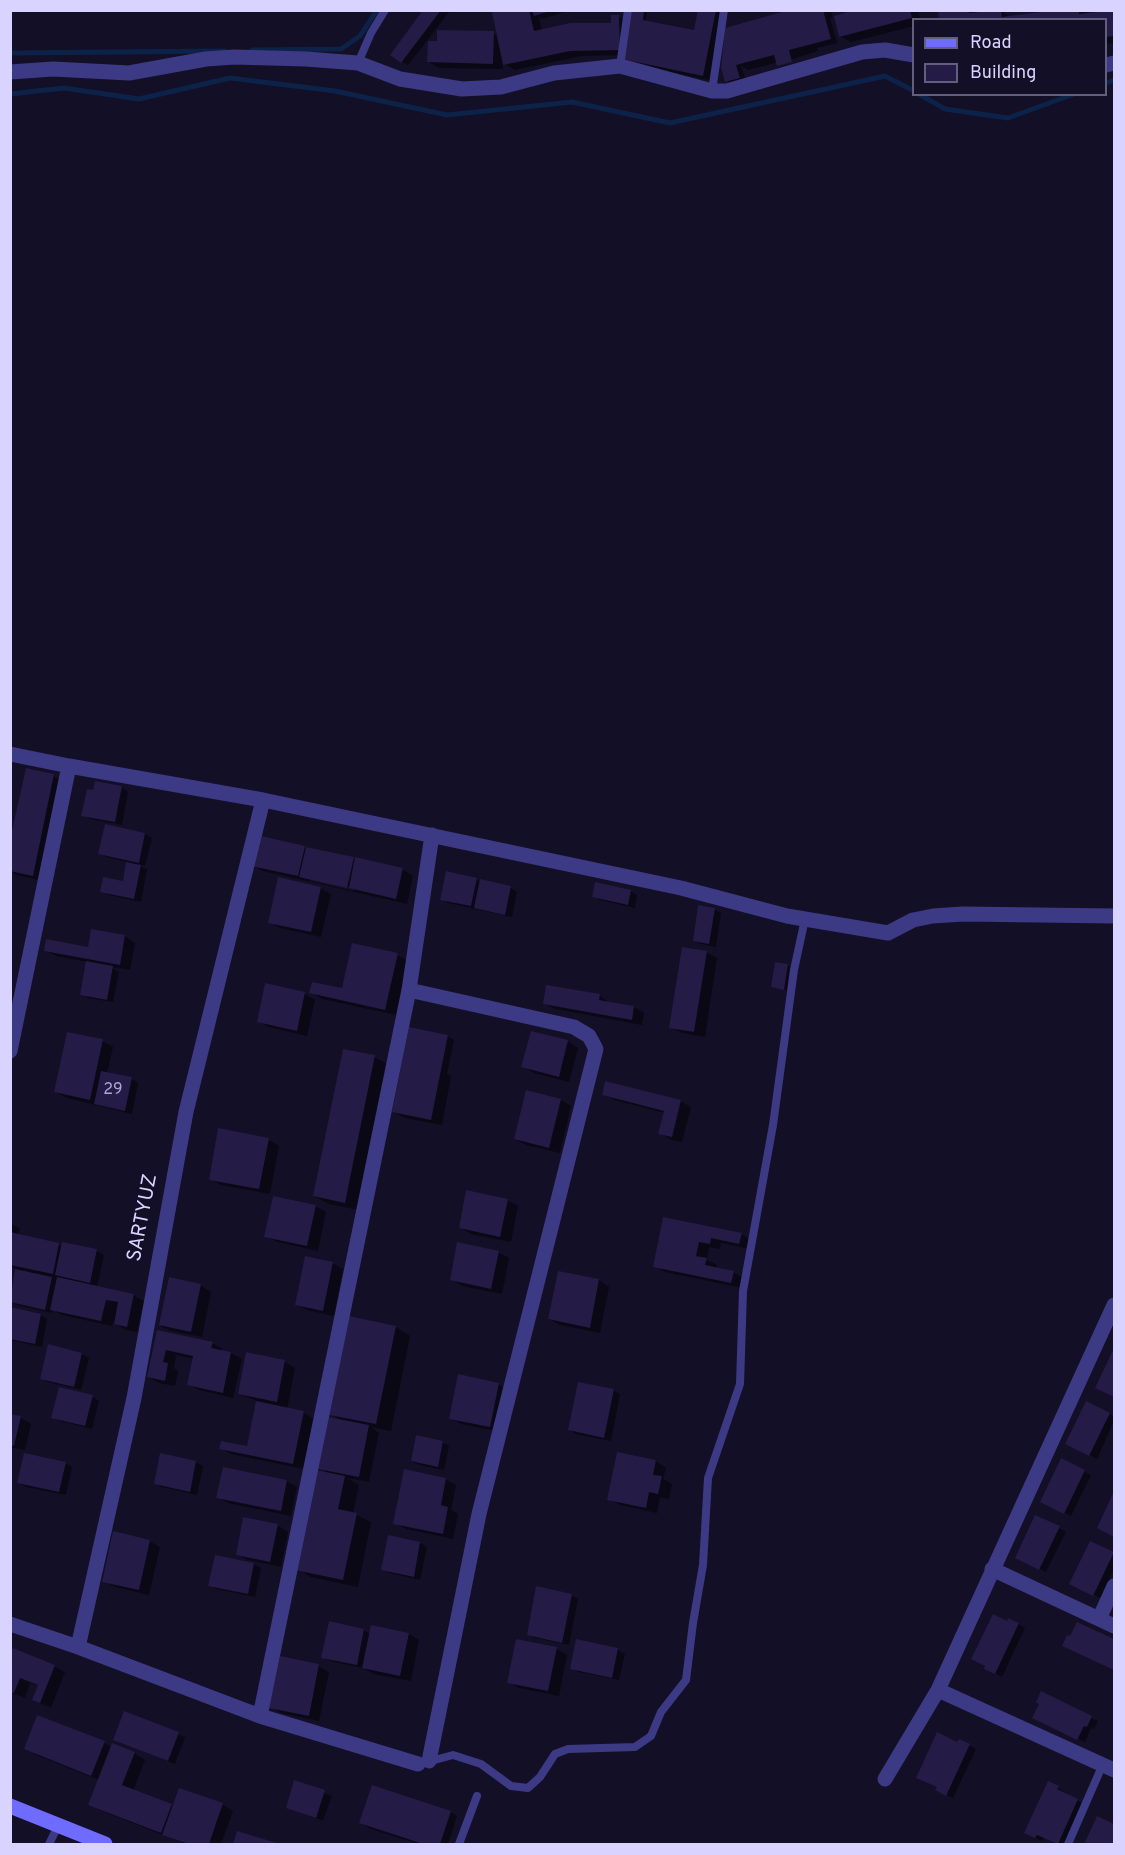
<!DOCTYPE html>
<style>
body{margin:0}
#map{position:relative;width:1125px;height:1855px;overflow:hidden;background:#130f26;font-family:Overpass,sans-serif}
canvas{display:block}
.frame{position:absolute;inset:0;border:12px solid #d9d4ff;pointer-events:none}
.legend{position:absolute;left:912px;top:18px;width:195px;height:78px;box-sizing:border-box;background:#130f26;border:2px solid #625e7d;margin:0;padding:8px 10px;list-style:none;font-size:18px;color:#d9d4ff}
.legend li{display:flex;align-items:center;gap:12px;height:30px}
.legend b{width:30px;border:2px solid #625e7d}
</style>
<div id="map">
<canvas width="1125" height="1855"></canvas>
<div class="frame"></div>
<ul class="legend">
<li><b style="height:8px;background:#6f6bff"></b>Road</li>
<li><b style="height:16px;background:#241b47"></b>Building</li>
</ul>
</div>
<script>
const ctx = document.querySelector('canvas').getContext('2d');
ctx.lineJoin = 'round';
function fillPath(path, color) { ctx.fillStyle = color; ctx.fill(path, 'evenodd'); }
const toPath = rows => new Path2D(rows.map(r => 'M' + r).join(''));
function strokePath(path, color, width, dash) { ctx.strokeStyle = color; ctx.lineWidth = width; ctx.lineCap = dash ? 'butt' : 'round'; ctx.setLineDash(dash || []); ctx.stroke(path); }
function drawText(font, color, halo, rows, align = 'center') {
  ctx.font = font + ' Overpass,sans-serif'; ctx.lineWidth = 5; ctx.setLineDash([]); ctx.textBaseline = 'middle'; ctx.strokeStyle = halo; ctx.fillStyle = color; for (const [text, x, y, turn = 0] of rows) {
    ctx.save(); ctx.translate(x, y); ctx.rotate((+turn || 0) * Math.PI / 180); ctx.textAlign = isNaN(turn) ? turn : align; if (halo) ctx.strokeText(text, 0, 0); ctx.fillText(text, 0, 0); ctx.restore();
  }
}
const shadow = toPath([
 [425,10,454,10,454,13,449,12,408,65,402,62],
 [503,10,571,10,542,19,539,17,542,31,612,24,619,17,631,24,644,11,647,13,645,22,696,32,699,10,728,10,714,81,634,65,624,59,624,55,582,56,515,70,503,63,503,69,439,68,429,62,493,33,498,36],
 [793,10,831,10,833,17,830,18,837,43,817,48,818,51,778,64,778,62,748,70,741,66,746,81,733,85,727,81,723,68],
 [861,10,918,10,921,20,914,20,914,26,851,42,840,36],
 [940,10,975,10,975,14,1001,11,1012,18,1063,10,1088,10,1089,14,1114,10,1114,43,1106,44,1106,20,941,20],
 [53,776,64,782,43,881,16,875,10,871,10,846],
 [96,783,122,788,128,792,122,825,90,819,83,815,94,792],
 [145,834,152,838,145,866,139,865,147,870,141,902,109,895,102,891,124,883,128,862,106,857,100,853],
 [304,847,402,869,413,876,407,904,263,871,252,865],
 [310,878,355,888,354,891,310,881],
 [476,879,481,882,511,888,517,892,512,917,448,903,442,899],
 [320,888,331,894,321,937,280,928,270,922],
 [630,891,637,895,635,908,600,900,593,896],
 [714,909,721,913,716,947,701,944,694,940],
 [125,936,135,943,130,970,111,967,119,972,113,1002,88,998,82,994,88,962,56,956,45,950,89,949],
 [706,952,717,958,705,1037,682,1033,671,1027],
 [397,955,408,961,396,1015,322,999,311,992,344,990],
 [788,965,790,967,787,990,773,987],
 [305,994,315,1000,307,1036,269,1027,259,1021],
 [600,996,610,1003,634,1007,644,1013,642,1025,555,1009,544,1003],
 [532,1032,568,1041,578,1048,569,1082,534,1073,523,1066],
 [447,1036,454,1040,447,1074,451,1076,442,1125,405,1118,394,1112],
 [102,1041,113,1047,107,1073,132,1079,138,1083,132,1114,67,1098,56,1092],
 [374,1057,389,1065,359,1210,329,1204,314,1196],
 [603,1094,680,1101,691,1107,682,1142,671,1140,660,1133,665,1113,614,1100],
 [561,1100,571,1106,560,1153,526,1145,515,1139],
 [269,1140,279,1146,270,1194,221,1185,210,1179],
 [507,1200,518,1206,511,1242,471,1234,461,1228],
 [315,1206,326,1212,318,1251,277,1242,266,1236],
 [665,1218,741,1234,752,1241,750,1249,721,1243,720,1249,709,1247,707,1260,717,1265,716,1269,733,1272,744,1278,742,1288,665,1272,655,1266],
 [10,1223,20,1229,18,1236,62,1246,63,1243,97,1251,104,1255,97,1287,133,1295,144,1301,137,1332,126,1330,113,1322,112,1326,62,1315,53,1310,52,1313,17,1305,10,1301,17,1269,10,1266],
 [498,1252,509,1258,502,1294,462,1286,452,1279],
 [332,1263,343,1269,334,1316,307,1310,297,1304],
 [559,1272,599,1280,609,1287,600,1333,560,1325,549,1319],
 [200,1285,211,1292,202,1337,171,1331,160,1325],
 [10,1309,41,1315,47,1319,42,1347,10,1340],
 [396,1327,410,1336,391,1431,371,1427,379,1433,369,1482,347,1478,359,1485,353,1513,371,1522,358,1587,311,1577,297,1569,328,1473,320,1468,343,1421,331,1414],
 [158,1332,212,1343,223,1349,222,1351,231,1353,242,1359,233,1398,199,1390,189,1384,194,1359,176,1355,174,1368,178,1371,175,1386,159,1383,148,1377],
 [49,1346,82,1354,89,1358,81,1390,48,1382,41,1378],
 [1114,1351,1114,1396,1097,1387],
 [248,1354,285,1362,295,1368,287,1409,303,1412,314,1419,304,1469,231,1454,221,1448,248,1448,257,1401,239,1394],
 [498,1384,509,1390,500,1432,461,1424,450,1418],
 [60,1389,93,1397,99,1401,92,1429,60,1421,53,1417],
 [613,1390,620,1394,611,1441,576,1434,570,1430],
 [1110,1414,1114,1417,1114,1421,1097,1459,1074,1447],
 [10,1415,20,1417,31,1424,25,1450,10,1447],
 [442,1442,449,1446,444,1470,419,1465,412,1461],
 [162,1455,196,1462,203,1466,197,1495,162,1487,155,1484],
 [1062,1460,1091,1475,1071,1516,1049,1505],
 [655,1461,666,1468,663,1479,672,1484,669,1499,660,1497,657,1513,620,1505,609,1499],
 [65,1463,72,1467,66,1495,26,1487,19,1483],
 [445,1479,456,1485,451,1510,458,1514,453,1539,406,1529,395,1523],
 [286,1481,297,1487,291,1516,228,1503,218,1497],
 [1114,1495,1114,1536,1099,1528],
 [277,1525,288,1532,281,1567,248,1560,237,1554],
 [1059,1528,1066,1532,1046,1572,1023,1561],
 [389,1537,420,1543,427,1547,420,1580,390,1573,383,1569],
 [149,1541,160,1547,149,1595,115,1587,104,1581],
 [1090,1543,1114,1554,1114,1569,1101,1598,1078,1587],
 [216,1557,254,1564,261,1568,255,1597,217,1589,210,1585],
 [571,1595,578,1599,569,1645,535,1638,528,1634],
 [1008,1623,1018,1624,1025,1628,1002,1677,986,1668],
 [363,1630,370,1634,409,1634,419,1640,411,1681,374,1674,363,1668,330,1661,323,1657],
 [517,1641,557,1649,567,1655,559,1696,519,1688,509,1682],
 [577,1641,618,1650,625,1654,619,1680,579,1672,572,1668],
 [10,1660,54,1666,65,1672,51,1708,34,1700,39,1686,30,1683,25,1698,10,1692],
 [318,1666,329,1672,319,1721,281,1713,271,1707],
 [1041,1693,1098,1721,1094,1729,1091,1728,1085,1742,1041,1721],
 [125,1713,185,1737,175,1764,121,1743],
 [104,1743,112,1747,134,1753,145,1760,133,1791,174,1807,180,1790,223,1805,233,1811,221,1844,186,1844,100,1810,90,1804,99,1780,36,1755,26,1749],
 [958,1744,969,1745,976,1749,953,1798,944,1794],
 [295,1782,332,1796,323,1821,287,1807],
 [1048,1783,1065,1792,1064,1794,1084,1804,1066,1844,1059,1844,1044,1837,1042,1841,1033,1836],
 [451,1812,457,1816,448,1844,419,1844,371,1829,361,1823],
 [1098,1818,1114,1825,1114,1844,1092,1844,1087,1841],
 [238,1833,277,1844,235,1844]
]);
const stream = toPath([
 [252,50,341,49,360,36,377,10],
 [10,53,225,51],
 [1106,83,1114,80],
 [10,94,64,88,139,99,230,78,335,91,447,115,572,102,670,123,885,76,914,91],
 [919,94,945,109,1008,118,1074,94]
]);
const building = toPath([
 [423,10,441,10,401,63,390,55],
 [498,10,529,10,534,31,570,23,611,23,611,15,619,15,620,50,570,51,503,65,492,12],
 [532,10,550,10,550,11,534,16],
 [632,10,644,10,643,20,694,30,698,10,716,10,703,76,622,59],
 [789,10,823,10,831,39,789,50,792,62,777,66,774,55,736,65,740,78,725,82,721,68,725,28],
 [855,10,910,10,912,18,839,37,834,16],
 [938,10,969,10,969,13,1001,10,1002,17,1056,10,1079,10,1079,14,1114,10,1114,36,1106,37,1106,20,939,20],
 [437,30,494,31,493,64,427,62,428,41,437,41],
 [26,768,54,774,33,876,10,871,10,839],
 [95,781,122,786,115,822,81,816,87,789,93,790],
 [105,824,145,833,139,863,98,854],
 [257,835,305,846,298,876,251,866],
 [306,847,354,857,347,888,299,877],
 [355,857,403,868,396,899,349,888],
 [126,862,141,865,134,899,100,892,103,877,123,881],
 [446,871,477,878,471,906,440,900],
 [278,877,321,887,311,932,268,923],
 [480,879,511,886,505,915,474,908],
 [595,882,631,890,628,905,592,897],
 [698,905,715,908,709,944,693,941],
 [91,929,125,935,120,965,44,951,46,939,88,947],
 [352,943,398,953,385,1010,309,993,312,982,342,988],
 [682,947,707,951,694,1032,669,1028],
 [86,961,113,966,107,1000,80,995],
 [775,962,788,964,784,990,771,987],
 [265,983,305,992,297,1031,257,1022],
 [546,985,600,994,599,1000,634,1006,632,1020,543,1004],
 [409,1027,448,1035,431,1120,392,1112],
 [531,1031,568,1040,559,1077,521,1067],
 [67,1032,103,1039,90,1100,54,1092],
 [343,1049,375,1055,345,1203,313,1196],
 [101,1071,132,1077,125,1111,94,1104],
 [605,1081,681,1100,672,1137,658,1134,664,1111,602,1095],
 [526,1090,561,1099,549,1148,514,1139],
 [218,1128,269,1138,259,1189,209,1180],
 [466,1190,508,1199,500,1237,459,1228],
 [273,1196,316,1205,307,1246,264,1237],
 [663,1217,742,1233,739,1244,711,1238,710,1244,699,1242,696,1256,707,1258,705,1265,734,1271,731,1283,653,1267],
 [10,1232,59,1243,53,1274,10,1265],
 [62,1242,97,1249,90,1283,55,1275],
 [457,1242,499,1251,491,1289,450,1280],
 [305,1256,333,1262,323,1311,295,1305],
 [15,1269,52,1277,45,1310,10,1302],
 [558,1271,599,1279,590,1328,548,1319],
 [57,1277,134,1294,127,1327,114,1324,118,1302,106,1300,101,1321,50,1310],
 [169,1277,201,1284,191,1332,159,1325],
 [10,1307,41,1314,35,1344,10,1339],
 [349,1316,396,1326,376,1424,329,1415],
 [157,1330,213,1342,211,1348,231,1352,223,1393,187,1385,193,1356,166,1350,163,1362,168,1363,165,1381,147,1377],
 [48,1344,82,1353,74,1387,40,1379],
 [1114,1348,1114,1397,1095,1388],
 [246,1352,285,1360,277,1402,238,1394],
 [458,1374,499,1383,490,1427,449,1419],
 [578,1382,614,1389,604,1438,568,1430],
 [59,1387,93,1395,85,1426,51,1418],
 [256,1401,304,1411,293,1464,219,1449,221,1441,247,1446],
 [1086,1401,1110,1413,1089,1456,1065,1444],
 [10,1414,21,1416,14,1446,10,1445],
 [328,1417,369,1425,359,1477,318,1469],
 [416,1435,443,1441,438,1467,411,1461],
 [617,1452,656,1460,653,1475,662,1476,658,1494,649,1492,646,1508,607,1500],
 [24,1453,66,1462,59,1492,17,1483],
 [160,1453,196,1461,190,1492,154,1484],
 [1061,1458,1085,1470,1064,1514,1040,1502],
 [223,1467,287,1480,281,1511,216,1498],
 [404,1469,446,1478,441,1505,448,1507,443,1534,393,1524],
 [316,1470,345,1476,338,1509,357,1513,343,1580,295,1570],
 [1114,1491,1114,1537,1097,1528],
 [1035,1515,1060,1526,1039,1570,1015,1558],
 [243,1517,278,1524,270,1562,236,1555],
 [113,1531,150,1540,139,1590,102,1582],
 [388,1535,420,1542,414,1577,381,1570],
 [1090,1541,1114,1552,1093,1596,1069,1584],
 [215,1555,254,1563,248,1594,208,1586],
 [536,1586,572,1594,562,1643,527,1635],
 [993,1614,1007,1621,1008,1618,1019,1623,995,1674,984,1669,985,1666,971,1659],
 [329,1621,364,1629,357,1665,321,1658],
 [1077,1622,1114,1639,1114,1670,1062,1646,1067,1635,1070,1636],
 [371,1625,409,1633,400,1676,362,1668],
 [516,1639,557,1647,548,1691,507,1683],
 [576,1639,618,1648,612,1678,570,1669],
 [13,1648,55,1665,40,1703,32,1700,38,1685,20,1678,14,1693,10,1692,10,1655],
 [280,1656,319,1664,309,1716,269,1708],
 [1041,1691,1092,1716,1087,1727,1084,1726,1077,1740,1032,1718,1039,1704,1036,1702],
 [124,1711,179,1732,168,1761,113,1740],
 [37,1715,105,1741,91,1776,24,1749],
 [937,1732,957,1742,959,1739,970,1744,946,1796,935,1790,937,1787,916,1778],
 [112,1743,135,1752,122,1785,172,1804,161,1833,88,1805],
 [294,1780,325,1790,316,1818,286,1808],
 [1048,1781,1059,1786,1057,1789,1078,1799,1058,1844,1037,1835,1035,1838,1024,1833],
 [372,1785,451,1811,440,1844,423,1844,359,1823],
 [179,1788,223,1803,209,1844,189,1844,162,1835],
 [1097,1816,1114,1824,1114,1844,1090,1844,1085,1842],
 [237,1831,280,1844,233,1844]
]);
const service = toPath([
 [358,63,371,33,385,10],
 [620,66,628,10],
 [712,91,724,10],
 [427,1762,453,1755,481,1764,511,1786,528,1788,540,1777,555,1754,568,1749,635,1747,651,1736,661,1712,686,1680,693,1623,703,1565,708,1478,740,1384,743,1291,773,1125,794,970,805,919],
 [49,1844,58,1826],
 [459,1844,477,1796],
 [1068,1844,1103,1764]
]);
const minor = toPath([
 [1106,65,1114,63],
 [10,72,53,69,129,73,206,59,234,57,306,59,358,63,400,79,462,89,501,87,554,73,620,66,712,91,727,91,862,52,885,50,914,55],
 [10,754,69,766,263,800,681,888,787,916,888,933,913,920,933,916,963,914,1114,916],
 [409,990,574,1027,589,1036,596,1049,479,1514,429,1761],
 [10,1051,69,766],
 [992,1569,1114,1626],
 [1099,1619,1114,1586],
 [10,1624,78,1647,260,1716,418,1764],
 [78,1647,134,1398,186,1112,263,800],
 [938,1690,1114,1770],
 [260,1716,409,990,432,835],
 [885,1779,938,1690,1114,1305]
]);
const secondary = toPath([
 [10,1806,105,1844]
]);
const numberNames = [
 ["29",113,1091]
];
const streetNames = [
 ["SARTYUZ",144,1218,-79]
];
fillPath(shadow, '#0007');
strokePath(stream, '#0c2248', 5);
fillPath(building, '#241b47');
strokePath(service, '#3d3a85', 8);
strokePath(minor, '#3d3a85', 15);
strokePath(secondary, '#6f6bff', 15);
drawText('16px', '#aca6d1', null, numberNames);
drawText('20px', '#d9d4ff', '#130f26', streetNames);
</script>
